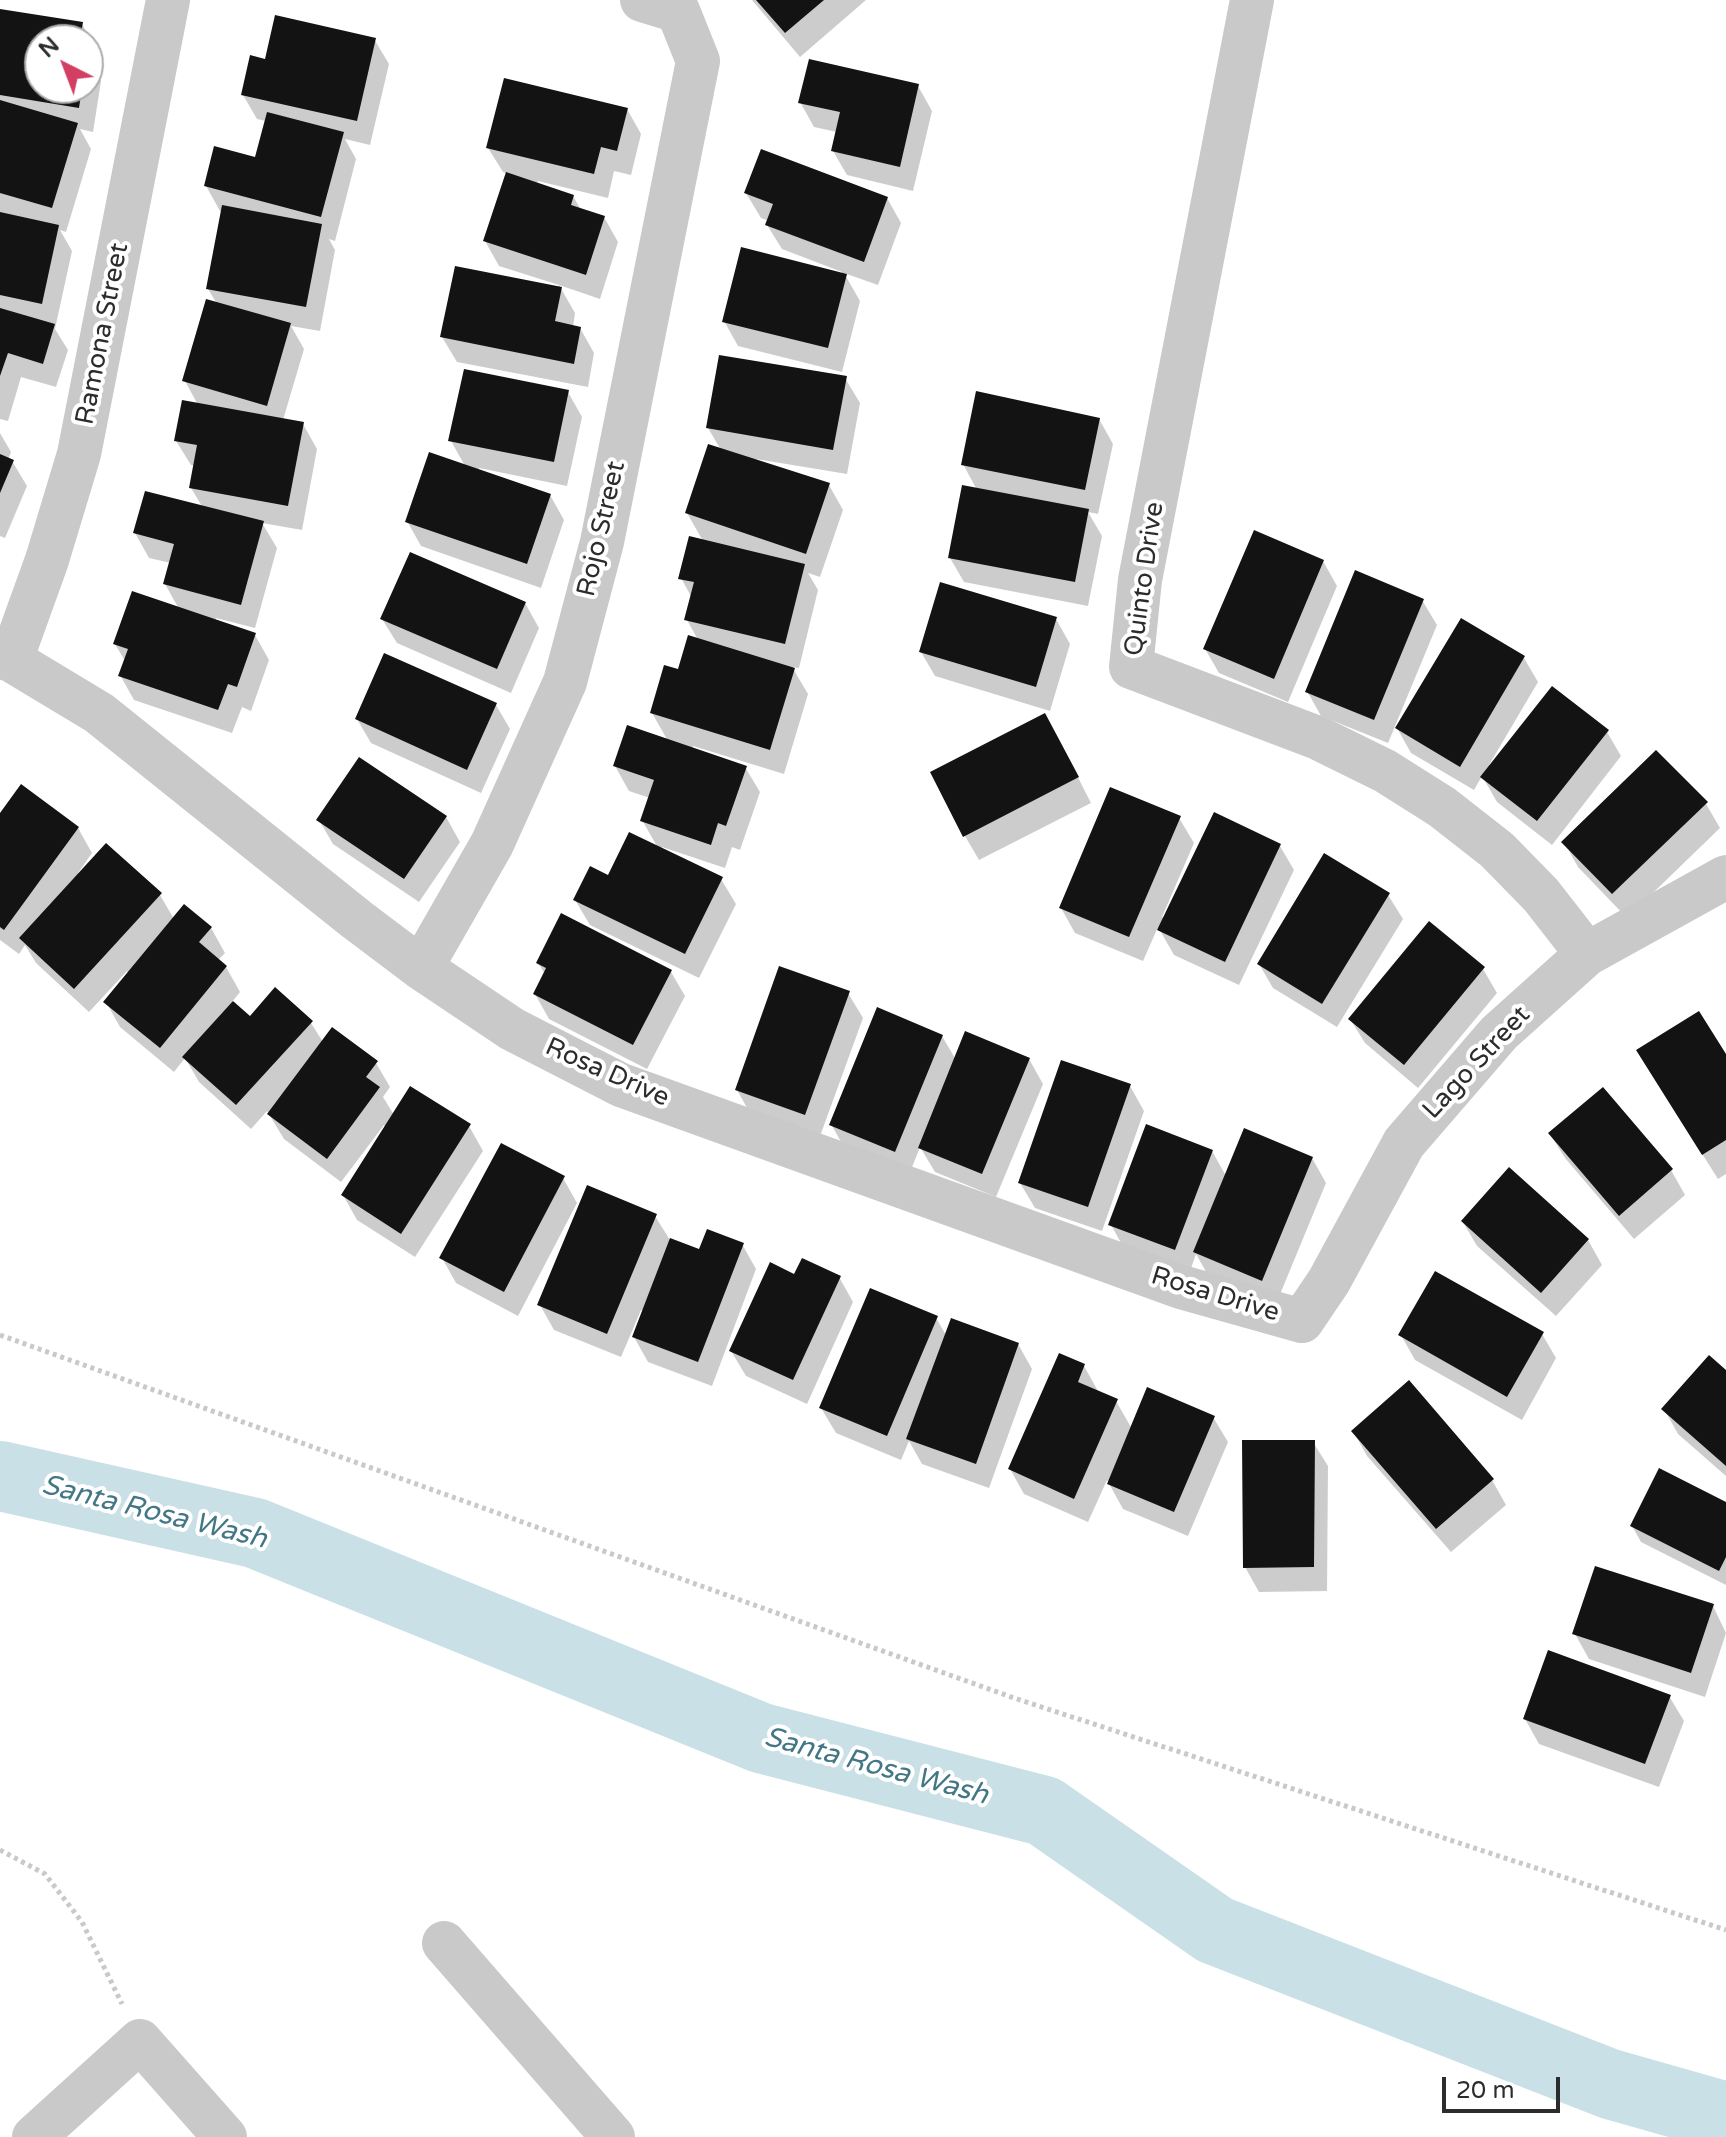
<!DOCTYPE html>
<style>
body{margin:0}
#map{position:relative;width:1726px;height:2137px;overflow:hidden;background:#fff;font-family:"Varela Round",sans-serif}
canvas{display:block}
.north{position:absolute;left:24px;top:24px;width:80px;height:80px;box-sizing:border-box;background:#fff;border:2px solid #ababab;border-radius:50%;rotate:318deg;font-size:22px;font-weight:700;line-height:32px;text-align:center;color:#2c2c2c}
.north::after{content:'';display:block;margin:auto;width:28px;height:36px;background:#d23f63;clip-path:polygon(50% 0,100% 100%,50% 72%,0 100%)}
.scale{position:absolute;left:1442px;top:2077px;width:118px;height:36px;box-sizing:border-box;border:4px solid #2c2c2c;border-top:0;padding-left:10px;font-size:24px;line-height:28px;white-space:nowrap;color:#2c2c2c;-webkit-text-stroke:6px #fff;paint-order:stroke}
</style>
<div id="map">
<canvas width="1726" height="2137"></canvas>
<div class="north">N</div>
<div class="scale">20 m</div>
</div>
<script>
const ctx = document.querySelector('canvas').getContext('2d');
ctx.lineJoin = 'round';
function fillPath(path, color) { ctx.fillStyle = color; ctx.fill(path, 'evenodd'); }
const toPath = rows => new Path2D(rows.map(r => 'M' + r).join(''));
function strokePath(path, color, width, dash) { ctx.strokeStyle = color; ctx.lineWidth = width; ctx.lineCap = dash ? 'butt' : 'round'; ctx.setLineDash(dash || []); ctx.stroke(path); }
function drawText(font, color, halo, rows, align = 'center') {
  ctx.font = font + ' "Varela Round",sans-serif'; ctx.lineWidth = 8; ctx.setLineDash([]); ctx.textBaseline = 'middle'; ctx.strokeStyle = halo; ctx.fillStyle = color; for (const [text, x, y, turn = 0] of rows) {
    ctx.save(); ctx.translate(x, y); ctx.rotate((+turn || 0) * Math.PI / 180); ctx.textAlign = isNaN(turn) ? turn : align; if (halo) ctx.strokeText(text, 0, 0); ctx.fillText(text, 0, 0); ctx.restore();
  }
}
const shadow = toPath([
 [752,0,866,0,800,57],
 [0,11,82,24,96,49,93,67,101,81,93,132,80,129,91,149,66,232,60,230,72,251,55,329,68,350,56,387,21,377,8,421,0,419],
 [40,40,88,40,88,88,40,88],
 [374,39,389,64,370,145,345,139,356,159,335,241,329,239,335,250,320,331,291,326,304,349,283,420,303,424,317,449,302,530,262,523,277,548,255,628,216,618,215,622,255,635,269,660,251,711,242,707,232,733,134,700,120,675,125,661,115,644,179,609,165,584,171,563,149,558,135,533,203,508,191,488,195,466,191,465,176,441,198,405,185,381,217,304,208,289,223,212,220,211,206,186,257,159,266,121,257,119,243,95,266,61],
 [918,86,932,111,913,191,847,175,833,151,837,132,814,127,800,102],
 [627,109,641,134,631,175,614,171,608,198,538,181,537,184,573,196,581,210,604,217,618,242,600,299,559,285,575,313,573,327,580,328,594,353,588,387,457,362,442,337,558,288,559,285,499,266,485,241,508,174,503,172,488,148],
 [746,193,887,198,901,223,878,285,844,273,860,301,842,372,738,346,724,321,842,275,842,272,782,249,767,225,769,221,761,218],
 [845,378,860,403,847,474,756,459,755,461,829,485,843,510,820,577,808,573,818,590,799,668,792,667,808,694,784,774,693,746,692,749,745,767,760,792,740,850,732,847,725,868,662,847,661,850,721,879,736,904,699,978,590,925,575,900,658,848,642,820,650,798,629,791,615,766,668,741,652,713,698,640,687,620,692,598,681,578,703,541,687,513,721,450,708,428],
 [568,392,582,417,567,486,479,468,478,471,550,495,564,520,541,588,421,546,407,521,465,466,451,441],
 [1099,419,1113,444,1098,514,1088,512,1102,536,1088,606,964,582,950,558,977,490,963,464],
 [0,433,11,452,8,460,12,461,27,486,5,538,0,536],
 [1323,561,1337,586,1288,702,1219,673,1205,649],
 [1422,600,1437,625,1388,743,1321,716,1307,691],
 [525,603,539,628,511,693,397,643,382,619],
 [1056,619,1070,644,1050,711,935,676,921,652],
 [1524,658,1538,682,1489,765,1491,767,1607,732,1621,756,1552,845,1497,802,1482,776,1474,790,1411,753,1397,728],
 [496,705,510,729,481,793,371,743,357,719],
 [1059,740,1091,803,979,860,965,836],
 [1706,804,1720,828,1627,918,1578,867,1564,842],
 [0,817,78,828,92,853,78,873,80,875,160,895,174,919,211,928,225,953,218,960,226,967,240,992,232,1002,250,1018,311,1023,323,1042,376,1063,390,1087,383,1097,394,1115,469,1126,483,1151,415,1257,357,1220,343,1195,386,1127,384,1125,341,1182,284,1139,267,1111,251,1129,199,1082,185,1058,174,1072,120,1027,106,1002,129,974,127,971,89,1012,36,963,25,945,19,954,0,940],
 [446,817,460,842,419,902,333,844,319,820],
 [1179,818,1194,843,1162,917,1165,919,1280,846,1294,870,1239,985,1174,955,1158,927,1143,961,1075,933,1061,908],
 [1388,895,1403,919,1337,1027,1273,988,1259,964],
 [538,963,671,972,685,996,647,1069,549,1019,535,994,545,974],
 [1483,969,1497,993,1418,1088,1365,1043,1350,1019],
 [848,993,863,1018,819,1139,751,1115,737,1090],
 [942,1036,956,1060,1029,1059,1043,1084,996,1197,935,1172,920,1147,909,1175,845,1149,831,1124],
 [1726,1058,1726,1174,1718,1179,1653,1076],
 [1130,1086,1144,1111,1102,1231,1035,1208,1020,1183],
 [1550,1134,1671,1170,1685,1195,1634,1239,1565,1158],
 [1212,1151,1226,1176,1312,1158,1326,1183,1276,1304,1209,1277,1196,1254,1189,1274,1125,1250,1111,1225],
 [563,1178,577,1203,518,1316,456,1283,442,1258],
 [655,1216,670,1240,700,1252,742,1244,756,1269,712,1386,648,1362,634,1337,644,1311,641,1310,621,1357,554,1330,540,1305],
 [1463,1222,1588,1240,1602,1265,1556,1316,1477,1246],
 [839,1277,853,1302,807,1404,746,1376,731,1351],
 [936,1318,946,1335,1018,1344,1032,1369,989,1488,922,1464,909,1441,901,1460,836,1433,821,1408],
 [1542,1334,1556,1358,1522,1420,1415,1360,1401,1335],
 [1084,1366,1098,1391,1116,1401,1132,1429,1213,1417,1228,1442,1188,1536,1123,1509,1107,1480,1088,1522,1024,1494,1010,1469],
 [1726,1372,1726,1476,1678,1434,1664,1409],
 [1353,1431,1492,1480,1506,1505,1451,1552,1367,1456],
 [1313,1442,1328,1466,1327,1591,1259,1592,1245,1567],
 [1726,1504,1726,1585,1641,1542,1632,1526],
 [1713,1606,1726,1633,1705,1697,1589,1659,1575,1634],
 [1669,1696,1684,1721,1659,1787,1539,1744,1525,1719]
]);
const river = toPath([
 [0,1476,255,1533,761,1738,1044,1811,1215,1930,1610,2084,1726,2117]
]);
const building = toPath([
 [756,0,824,0,785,33],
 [0,9,83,22,80,40,40,40,40,88,82,88,79,108,0,95],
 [275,15,376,38,357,121,241,95,250,55,265,59],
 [809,59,919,84,900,167,831,151,840,112,798,103],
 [504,78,628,108,617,151,601,147,594,174,486,148],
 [0,100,78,123,52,208,0,193],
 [267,112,344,132,321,217,204,186,214,146,255,157],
 [761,149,888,197,864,262,765,225,773,204,744,193],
 [506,172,574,195,571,205,605,216,586,275,483,241],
 [222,205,322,224,306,307,206,289],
 [0,212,59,225,42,304,0,295],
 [741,247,847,274,828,348,722,322],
 [455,266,562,287,555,321,581,327,574,364,440,337],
 [206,299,291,323,267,406,182,381],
 [0,308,55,324,43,364,8,353,0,376],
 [719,355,847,376,833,450,706,428],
 [464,369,569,390,554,462,448,441],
 [976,391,1100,418,1085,490,961,465],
 [182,400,304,422,288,506,189,488,197,445,174,441],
 [708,444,830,483,806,554,685,513],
 [429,452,551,494,527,564,405,522],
 [0,454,14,460,0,493],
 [962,485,1089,509,1075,582,948,558],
 [145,491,264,521,241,605,163,584,174,544,133,533],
 [1254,530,1324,560,1274,679,1203,649],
 [689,536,805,564,785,644,684,620,694,582,678,579],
 [410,552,526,602,497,669,380,619],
 [1355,570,1424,599,1374,720,1305,692],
 [940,582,1057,617,1036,687,919,652],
 [132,591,256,633,237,687,228,684,218,710,118,676,128,649,113,644],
 [1461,618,1525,656,1460,767,1395,728],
 [688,635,795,668,770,750,650,713,664,665,678,669],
 [384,653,497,703,467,770,355,719],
 [1552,686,1609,730,1537,821,1480,777],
 [1045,713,1079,777,963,837,930,772],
 [627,725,747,766,726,826,718,823,711,845,640,821,654,780,613,766],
 [1656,750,1708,802,1612,894,1561,842],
 [359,757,447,816,404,879,316,820],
 [21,784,79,827,4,930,0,927,0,813],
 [1110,787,1181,816,1129,937,1059,908],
 [1214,812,1281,844,1225,962,1157,930],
 [629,832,723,877,685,954,573,900,590,866,608,875],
 [106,843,162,893,74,989,19,938],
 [1324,853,1390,893,1322,1004,1257,964],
 [184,904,212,927,199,942,227,966,160,1048,103,1002],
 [561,913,672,970,633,1045,533,994,546,968,536,963],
 [1429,921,1485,967,1404,1065,1348,1019],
 [779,966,850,991,805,1115,735,1090],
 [275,987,313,1021,236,1105,182,1057,233,1001,250,1016],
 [877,1007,943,1035,895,1152,829,1125],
 [1699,1011,1726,1054,1726,1140,1702,1155,1636,1050],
 [332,1027,378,1061,366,1077,380,1087,327,1159,267,1114],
 [965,1031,1030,1058,982,1174,918,1148],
 [1061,1060,1131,1084,1088,1207,1018,1183],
 [410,1086,471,1124,401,1234,341,1195],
 [1603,1087,1673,1169,1619,1216,1548,1133],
 [1146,1124,1213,1150,1175,1250,1108,1225],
 [1244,1128,1313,1157,1262,1281,1193,1252],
 [501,1143,565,1176,504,1292,439,1258],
 [1509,1167,1589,1239,1541,1293,1461,1221],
 [587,1185,657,1214,607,1334,537,1305],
 [707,1229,744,1243,698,1362,632,1337,670,1238,699,1249],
 [802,1258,841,1276,793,1380,729,1351,770,1262,794,1274],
 [1435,1271,1544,1332,1507,1397,1398,1335],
 [870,1288,938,1316,887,1436,819,1408],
 [951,1318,1019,1343,976,1464,906,1439],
 [1059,1353,1085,1364,1078,1382,1118,1399,1074,1499,1008,1469],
 [1709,1355,1726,1370,1726,1466,1661,1409],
 [1409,1380,1494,1479,1436,1529,1351,1431],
 [1147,1387,1215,1416,1174,1512,1107,1484],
 [1242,1440,1315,1440,1314,1567,1243,1568],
 [1659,1468,1726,1502,1726,1557,1719,1571,1630,1526],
 [1595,1566,1714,1604,1691,1673,1572,1634],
 [1548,1650,1671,1695,1645,1764,1523,1719]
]);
const path = toPath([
 [0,1335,1014,1698,1726,1930],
 [0,1850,45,1874,82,1922,122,2004]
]);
const minor = toPath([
 [1252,0,1140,580,1131,667,1318,738,1385,771,1442,807,1497,850,1541,895,1587,954],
 [0,657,11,660,99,713,356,919,421,968,512,1029,621,1085,1181,1287,1302,1321,1329,1281,1404,1143,1499,1033,1587,954,1726,877],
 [11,660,47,560,79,454,168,0],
 [421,968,492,844,565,682,602,542,698,61,678,11,642,0],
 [444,1943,613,2137],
 [34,2137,140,2041,225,2137]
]);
const streetNames = [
 ["Ramona Street",103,334,-79],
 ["Rojo Street",602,529,-77],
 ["Quinto Drive",1145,579,-82],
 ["Lago Street",1477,1063,-47],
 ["Rosa Drive",607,1073,24],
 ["Rosa Drive",1215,1295,17]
];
const waterNames = [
 ["Santa Rosa Wash",154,1513,14],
 ["Santa Rosa Wash",876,1767,15]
];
fillPath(shadow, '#0003');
strokePath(river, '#c9e0e7', 70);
fillPath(building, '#131313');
strokePath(path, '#c9c9c9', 5, [4, 4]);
strokePath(minor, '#c9c9c9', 44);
drawText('26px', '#2c2c2c', '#fff', streetNames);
drawText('italic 28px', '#437785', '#fff', waterNames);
</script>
